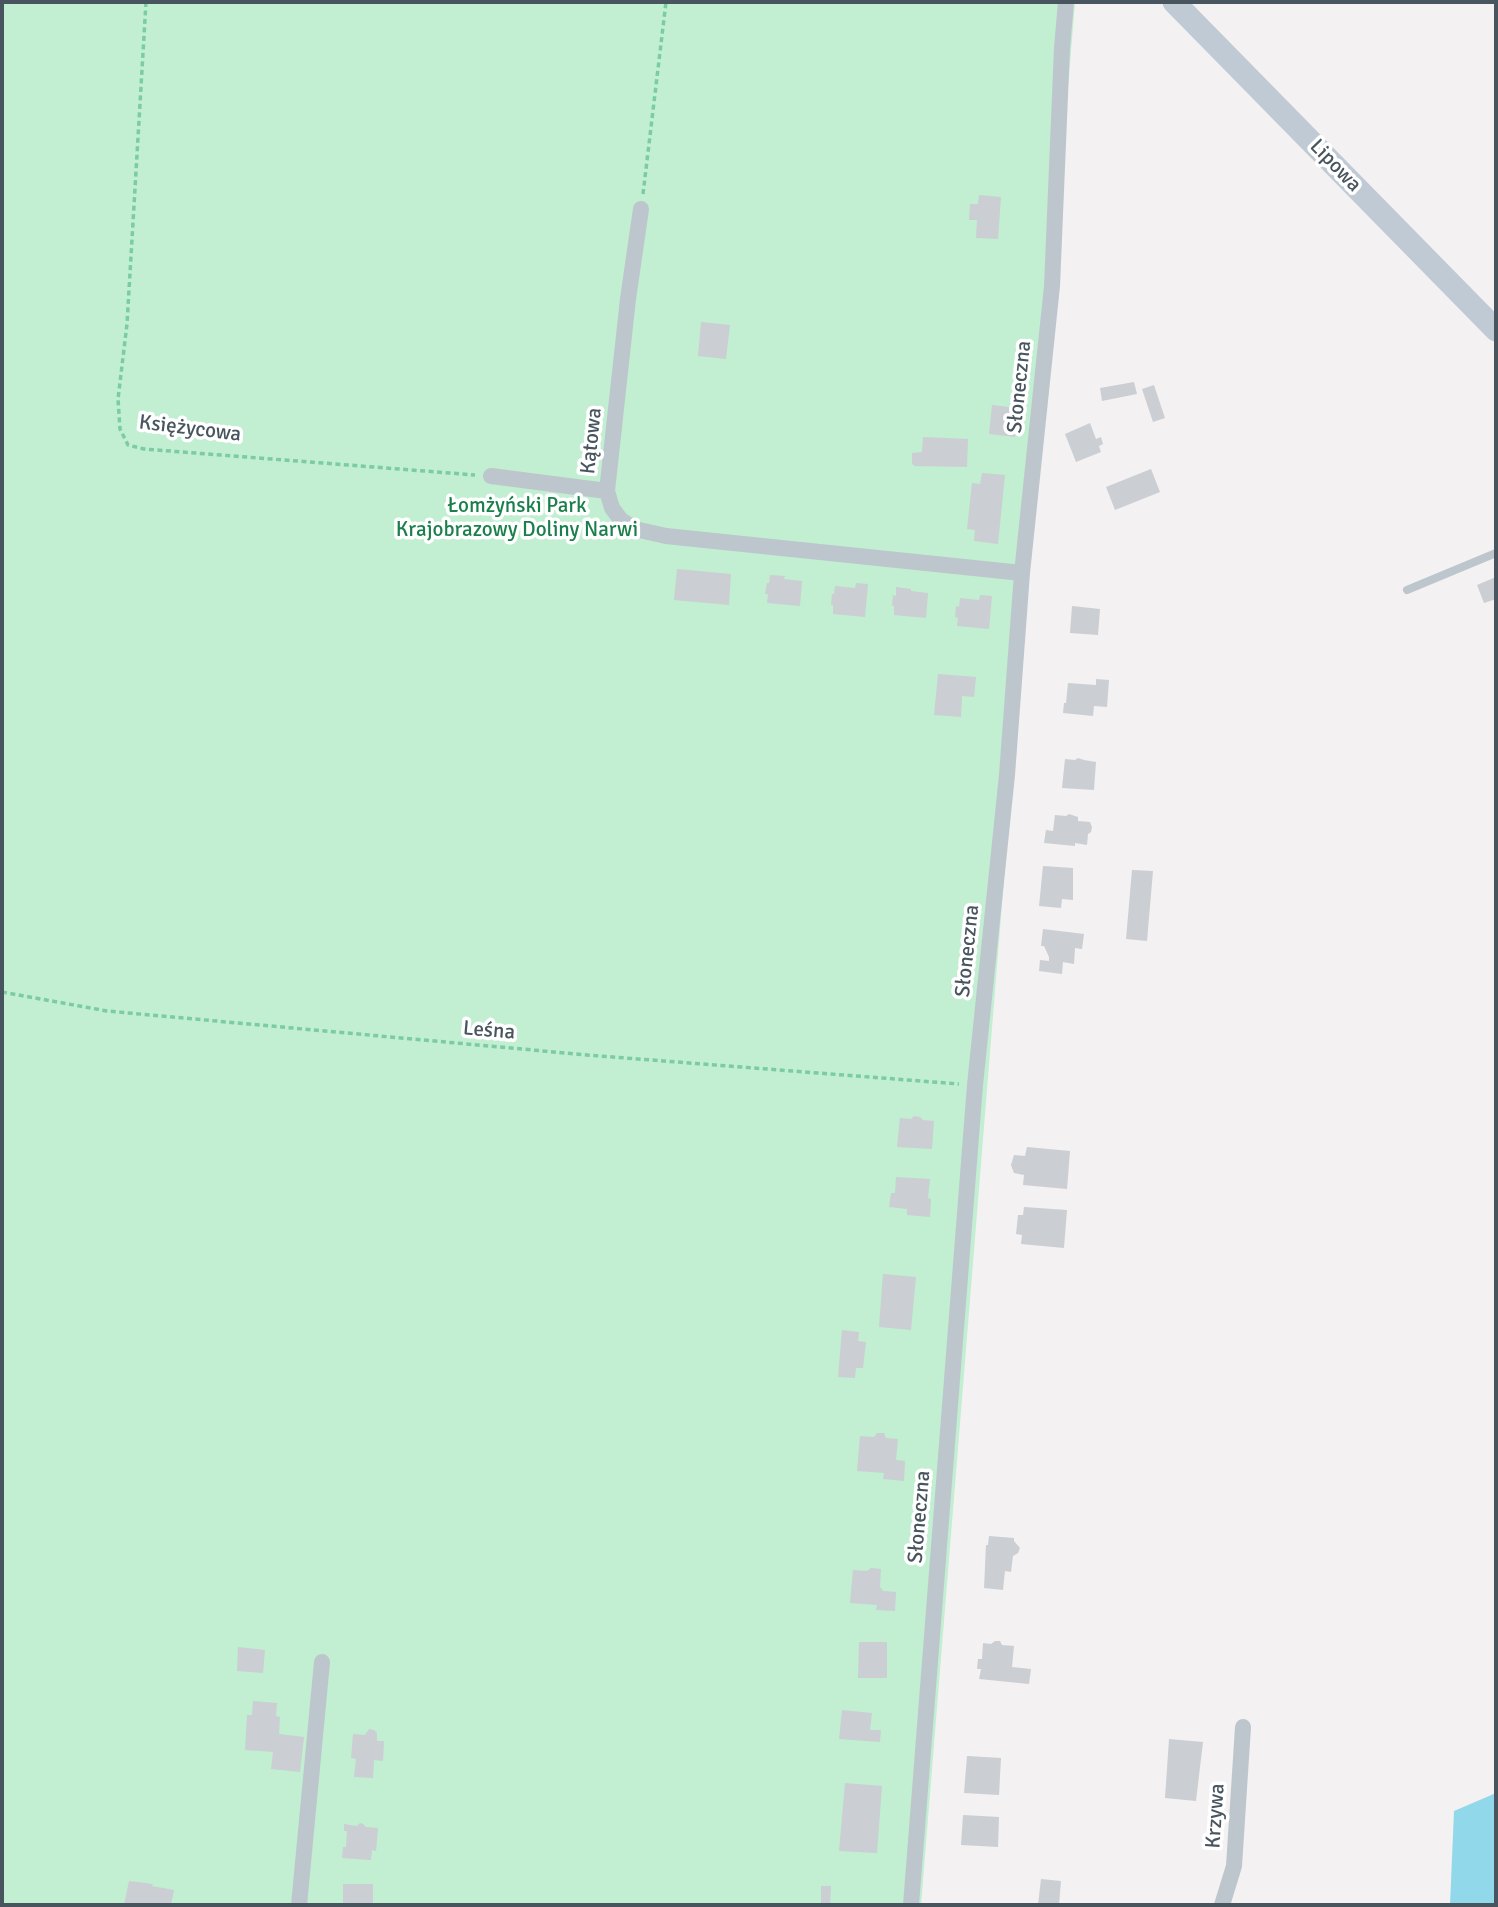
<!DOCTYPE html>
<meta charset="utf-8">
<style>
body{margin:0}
#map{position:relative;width:1498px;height:1907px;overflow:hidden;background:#f3f1f1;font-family:Signika,sans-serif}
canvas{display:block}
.frame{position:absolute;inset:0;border:4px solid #49555e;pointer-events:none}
</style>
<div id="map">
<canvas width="1498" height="1907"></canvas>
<div class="frame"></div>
</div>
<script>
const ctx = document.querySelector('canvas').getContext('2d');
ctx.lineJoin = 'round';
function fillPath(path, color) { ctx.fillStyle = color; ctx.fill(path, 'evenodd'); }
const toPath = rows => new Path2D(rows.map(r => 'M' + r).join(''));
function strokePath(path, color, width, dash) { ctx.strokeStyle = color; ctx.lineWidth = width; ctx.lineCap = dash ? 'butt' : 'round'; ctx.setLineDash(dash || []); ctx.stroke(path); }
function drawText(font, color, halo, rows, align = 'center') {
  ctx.font = font + ' Signika,sans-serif'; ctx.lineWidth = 7; ctx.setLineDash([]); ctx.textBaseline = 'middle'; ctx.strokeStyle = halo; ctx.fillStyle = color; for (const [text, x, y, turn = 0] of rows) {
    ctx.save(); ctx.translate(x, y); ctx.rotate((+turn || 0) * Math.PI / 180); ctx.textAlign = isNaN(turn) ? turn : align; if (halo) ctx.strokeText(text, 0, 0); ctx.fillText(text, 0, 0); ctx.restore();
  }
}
const green = toPath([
 [2,2,1075,2,921,1905,2,1905]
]);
const water = toPath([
 [1496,1793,1496,1905,1450,1905,1454,1811]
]);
const building = toPath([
 [979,195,1001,197,998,239,976,238,977,220,969,220,970,204,978,204],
 [701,322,730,325,726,359,698,356],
 [1134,382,1137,394,1102,401,1100,388],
 [1154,385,1165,418,1153,422,1142,389],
 [992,405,1018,408,1015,437,989,434],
 [1090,423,1096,439,1101,437,1103,444,1099,446,1101,452,1076,462,1065,434],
 [923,437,968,439,967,467,915,466,912,464,912,453,922,452],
 [1151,469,1160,492,1115,510,1106,487],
 [982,473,1005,475,998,544,974,541,975,530,967,529,972,483,980,484],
 [677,569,731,574,729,605,674,600],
 [770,575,785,576,784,579,802,581,800,606,767,603,768,594,765,594,767,583,769,583],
 [1496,577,1496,599,1484,603,1477,585],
 [856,583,868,584,865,617,833,614,833,605,831,605,832,594,834,594,835,586,855,588],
 [896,587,911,589,911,591,928,593,926,618,894,615,894,606,892,606,893,595,896,596],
 [980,595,992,596,989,629,957,626,958,618,955,617,956,606,959,607,960,598,979,600],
 [1072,606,1100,609,1098,635,1070,633],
 [938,674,976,677,974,697,962,696,961,717,934,715],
 [1096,679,1109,680,1107,707,1094,706,1093,716,1063,713,1064,703,1066,703,1068,683,1096,685],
 [1078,758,1084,760,1096,762,1094,790,1062,788,1065,759,1075,760],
 [1069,814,1078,817,1078,821,1090,822,1092,827,1091,832,1088,834,1087,845,1075,843,1075,846,1044,843,1046,830,1053,831,1055,815,1066,816],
 [1043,866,1073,868,1073,900,1062,899,1061,908,1039,906],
 [1132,870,1153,871,1147,941,1126,939],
 [1043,929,1084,934,1082,949,1075,948,1074,964,1063,962,1062,974,1039,971,1040,960,1049,961,1049,957,1044,946,1041,946],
 [914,1116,920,1117,923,1120,934,1121,932,1149,897,1147,900,1118,911,1119],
 [1027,1147,1070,1151,1067,1189,1023,1185,1024,1175,1014,1173,1011,1165,1014,1155,1025,1156],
 [896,1177,930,1179,928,1198,931,1199,930,1217,907,1215,907,1209,889,1207,891,1193,895,1193],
 [1024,1207,1067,1210,1064,1248,1021,1244,1022,1235,1016,1234,1018,1215,1023,1215],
 [883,1274,916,1277,911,1330,879,1327],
 [842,1330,859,1332,858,1341,866,1342,863,1368,856,1368,855,1378,838,1377],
 [877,1433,884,1433,886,1438,898,1439,896,1460,905,1461,904,1481,883,1479,884,1473,857,1471,860,1436,874,1437],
 [989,1536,1014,1538,1014,1541,1020,1548,1018,1553,1013,1556,1011,1572,1005,1571,1003,1590,984,1588,986,1545,988,1545],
 [871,1568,881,1569,880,1587,883,1591,896,1592,895,1611,876,1610,877,1605,850,1603,853,1570,867,1571],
 [995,1641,1000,1641,1002,1645,1014,1646,1012,1667,1031,1669,1029,1684,979,1679,981,1669,977,1669,978,1659,982,1659,983,1643,991,1644],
 [859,1642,887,1642,887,1678,858,1678],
 [238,1647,265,1650,263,1673,237,1671],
 [253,1701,277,1703,276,1716,280,1717,279,1734,304,1737,300,1772,271,1769,273,1752,245,1750,247,1715,252,1715],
 [842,1710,872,1713,870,1730,881,1730,880,1742,839,1739],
 [369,1729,374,1730,377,1733,377,1741,384,1741,383,1761,374,1760,373,1778,354,1777,356,1759,351,1758,353,1734,365,1735],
 [1169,1739,1203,1742,1196,1801,1165,1798],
 [967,1756,1001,1758,999,1795,964,1793],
 [845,1783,882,1786,877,1853,839,1851],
 [963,1815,999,1817,998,1847,961,1845],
 [360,1823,363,1824,366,1827,378,1828,376,1851,372,1850,371,1860,342,1858,343,1847,346,1847,347,1831,344,1831,344,1824,357,1826],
 [1041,1879,1061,1881,1059,1905,1038,1905],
 [129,1881,153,1884,152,1886,174,1890,171,1905,124,1905],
 [343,1884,373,1884,373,1905,343,1905],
 [821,1886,831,1886,830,1905,821,1905]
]);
const path = toPath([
 [146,2,127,324,118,399,120,429,128,445,144,449,475,475],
 [643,194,666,2],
 [2,992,107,1011,587,1055,959,1084]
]);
const lane = toPath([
 [1407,590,1496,553]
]);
const street = toPath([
 [641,209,628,299,607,491,612,508,621,520,635,529,666,536,1022,573],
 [491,476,607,491],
 [299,1905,322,1662],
 [911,1905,975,1085,1007,775,1022,573,1052,286,1062,48,1066,2],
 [1222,1905,1234,1866,1243,1727]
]);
const secondary = toPath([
 [1174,2,1496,330]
]);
const streetNames = [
 ["Lipowa",1335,166,46],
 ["Słoneczna",1020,387,-84],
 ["Księżycowa",190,429,7],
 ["Kątowa",592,441,-84],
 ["Słoneczna",968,951,-84],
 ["Leśna",489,1031,5],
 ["Słoneczna",920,1517,-85],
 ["Krzywa",1216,1816,-86]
];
const parkNames = [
 ["Łomżyński Park",517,506],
 ["Krajobrazowy Doliny Narwi",517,530]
];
fillPath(green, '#c2eed2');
fillPath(water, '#91d9ea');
fillPath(building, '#cbced3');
strokePath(path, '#7bcca2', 3.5, [5, 3.5]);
strokePath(lane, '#bdc6cd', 8);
strokePath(street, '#bdc6cd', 16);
strokePath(secondary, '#c0cad4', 23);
drawText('21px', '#49555e', '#fff', streetNames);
drawText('21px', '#1b7f4b', '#fff', parkNames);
</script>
